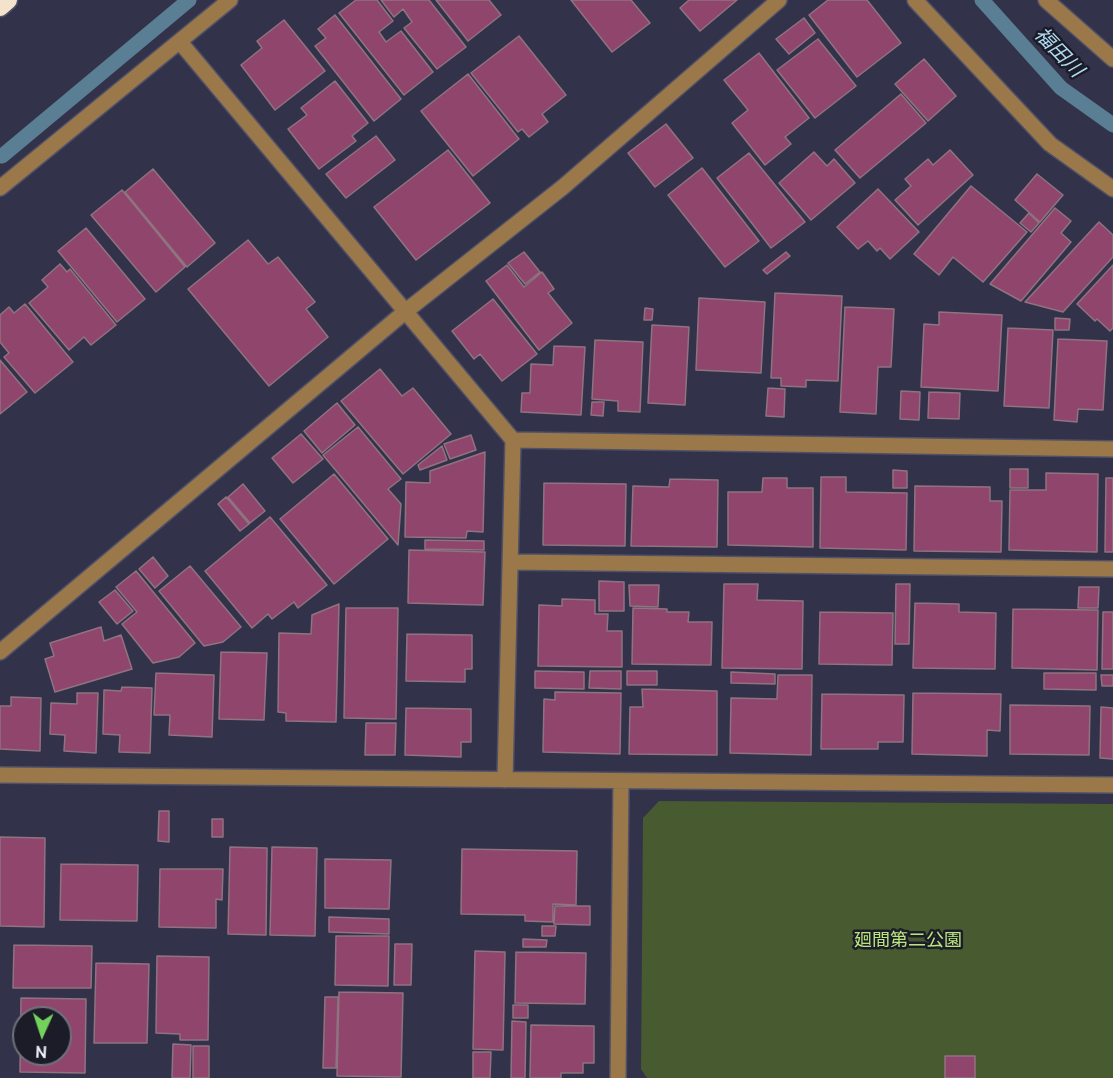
<!DOCTYPE html>
<meta charset="utf-8">
<style>
body{margin:0}
#map{position:relative;width:1113px;height:1078px;overflow:hidden;background:#32334a;font-family:Ubuntu,sans-serif}
canvas{display:block}
.north{position:absolute;left:12px;top:1006px;width:60px;height:60px;box-sizing:border-box;background:#1b1c27;border:2px solid #6f717d;border-radius:50%;rotate:183deg;font-size:16px;font-weight:700;line-height:24px;text-align:center;color:#eef0ff}
.north::after{content:'';display:block;margin:auto;width:21px;height:27px;background:#73d25c;clip-path:polygon(50% 0,100% 100%,50% 72%,0 100%)}
</style>
<div id="map">
<canvas width="1113" height="1078"></canvas>
<div class="north">N</div>
</div>
<script>
const ctx = document.querySelector('canvas').getContext('2d');
ctx.lineJoin = 'round';
function fillPath(path, color) { ctx.fillStyle = color; ctx.fill(path, 'evenodd'); }
const toPath = rows => new Path2D(rows.map(r => 'M' + r).join(''));
function strokePath(path, color, width, dash) { ctx.strokeStyle = color; ctx.lineWidth = width; ctx.lineCap = dash ? 'butt' : 'round'; ctx.setLineDash(dash || []); ctx.stroke(path); }
function drawText(font, color, halo, rows, align = 'center') {
  ctx.font = font + ' Ubuntu,"Noto Sans JP",sans-serif'; ctx.lineWidth = 5; ctx.setLineDash([]); ctx.textBaseline = 'middle'; ctx.strokeStyle = halo; ctx.fillStyle = color; for (const [text, x, y, turn = 0] of rows) {
    ctx.save(); ctx.translate(x, y); ctx.rotate((+turn || 0) * Math.PI / 180); ctx.textAlign = isNaN(turn) ? turn : align; if (halo) ctx.strokeText(text, 0, 0); ctx.fillText(text, 0, 0); ctx.restore();
  }
}
const green = toPath([
 [659,801,1113,804,1113,1078,647,1078,641,1069,643,818]
]);
const stream = toPath([
 [982,0,1061,88,1113,125],
 [2,156,189,0]
]);
const building = toPath([
 [356,0,377,0,393,21,379,32,386,42,401,31,433,72,404,95,339,13,356,0],
 [381,0,429,0,466,47,437,69,404,28,412,22,403,9,394,17,381,0],
 [436,0,489,0,501,15,468,41,436,0],
 [571,0,631,0,650,23,612,52,571,0],
 [689,0,737,0,700,31,680,8,689,0],
 [828,0,867,0,901,43,857,77,809,15,828,0],
 [335,15,401,99,374,121,315,46,326,38,318,29,335,15],
 [804,18,815,33,789,54,776,39,804,18],
 [284,20,325,71,275,110,241,65,262,48,257,41,284,20],
 [519,36,566,95,542,114,548,122,529,137,522,129,518,132,471,73,519,36],
 [818,39,856,86,815,118,777,70,818,39],
 [759,53,809,118,785,137,791,144,765,165,732,123,748,110,724,80,759,53],
 [924,59,956,96,928,121,895,84,924,59],
 [468,74,519,139,473,176,421,111,468,74],
 [335,81,368,123,352,136,356,141,319,169,288,129,307,115,301,108,335,81],
 [901,94,926,123,860,178,835,150,901,94],
 [666,124,693,158,655,187,628,153,666,124],
 [376,136,395,160,346,198,326,174,376,136],
 [448,150,490,203,416,260,374,207,448,150],
 [950,150,973,175,918,225,895,200,911,186,905,179,928,159,933,165,950,150],
 [814,152,827,166,834,159,855,183,811,220,779,183,814,152],
 [749,153,805,222,771,248,717,178,749,153],
 [702,168,759,241,725,267,668,195,702,168],
 [153,169,215,243,187,267,125,192,153,169],
 [1037,174,1063,195,1040,222,1015,200,1037,174],
 [971,186,1027,232,983,282,953,257,939,275,914,254,971,186],
 [878,189,919,232,890,259,880,248,877,251,868,241,858,249,837,227,878,189],
 [122,190,185,267,156,292,91,215,122,190],
 [1055,208,1071,221,1061,233,1071,242,1021,301,990,284,1055,208],
 [1029,213,1039,223,1031,232,1020,223,1029,213],
 [1099,222,1113,235,1113,257,1063,312,1025,302,1099,222],
 [86,228,145,299,117,322,58,251,86,228],
 [248,240,268,264,278,257,315,302,306,309,328,337,269,386,188,289,248,240],
 [524,252,540,272,525,284,508,263,524,252],
 [786,252,790,256,767,274,763,270,786,252],
 [60,264,67,272,70,269,116,325,91,345,84,337,69,350,29,303,48,287,42,280,60,264],
 [507,265,524,287,542,272,554,289,548,293,572,323,539,350,486,281,507,265],
 [1113,265,1113,328,1110,331,1097,319,1095,321,1077,304,1113,265],
 [775,293,842,296,838,381,806,380,806,387,781,386,781,378,771,378,775,293],
 [699,298,765,302,761,373,696,370,699,298],
 [493,299,537,354,502,381,480,354,474,359,452,331,493,299],
 [25,304,73,362,35,393,4,357,9,353,0,342,0,315,9,307,14,313,25,304],
 [845,307,894,309,891,367,878,367,876,414,840,412,845,307],
 [645,308,653,309,652,320,644,320,645,308],
 [939,312,1002,315,998,391,921,387,924,324,939,325,939,312],
 [1055,318,1070,319,1069,330,1055,330,1055,318],
 [652,325,689,327,685,405,648,403,652,325],
 [1008,328,1053,330,1049,408,1004,406,1008,328],
 [1058,339,1107,341,1103,410,1078,409,1077,422,1054,420,1058,339],
 [595,340,643,342,640,412,618,411,618,401,592,399,595,340],
 [554,346,585,347,581,415,521,412,522,393,530,393,531,364,553,365,554,346],
 [0,360,27,392,0,414,0,360],
 [380,369,402,396,413,388,451,434,403,474,341,401,380,369],
 [768,388,785,389,784,417,766,416,768,388],
 [901,391,920,392,919,420,900,419,901,391],
 [929,392,960,393,959,419,928,418,929,392],
 [592,402,604,402,603,416,591,415,592,402],
 [337,403,355,425,322,453,304,431,337,403],
 [358,427,401,479,388,489,401,504,398,545,323,455,358,427],
 [301,434,323,459,293,483,272,458,301,434],
 [471,435,476,450,450,459,444,444,471,435],
 [442,446,447,460,420,470,418,465,442,446],
 [485,452,483,532,467,531,466,538,405,537,406,482,430,483,430,471,485,452],
 [1010,469,1028,469,1028,488,1010,488,1010,469],
 [893,470,907,471,907,488,893,488,893,470],
 [1046,473,1098,474,1097,552,1009,550,1010,490,1046,490,1046,473],
 [334,474,388,539,334,584,280,519,334,474],
 [821,477,846,477,846,492,907,493,906,550,820,548,821,477],
 [763,478,787,478,787,488,813,488,813,547,728,545,728,492,762,492,763,478],
 [1106,478,1113,478,1113,552,1105,552,1106,478],
 [670,479,718,480,717,547,631,546,633,486,669,487,670,479],
 [544,483,626,484,625,546,543,545,544,483],
 [243,484,265,511,250,523,228,497,243,484],
 [915,486,990,487,990,501,1002,501,1001,552,914,551,915,486],
 [226,497,249,524,240,531,218,504,226,497],
 [270,517,327,585,298,608,294,602,272,619,268,614,252,628,205,571,270,517],
 [425,540,484,541,484,550,425,549,425,540],
 [409,550,485,552,483,605,408,603,409,550],
 [153,557,168,576,155,588,139,569,153,557],
 [190,566,241,627,223,642,204,646,159,591,190,566],
 [136,571,195,643,179,657,153,663,122,624,137,612,116,587,136,571],
 [599,581,624,582,624,611,599,611,599,581],
 [724,584,758,584,757,600,803,601,802,669,722,668,724,584],
 [896,584,910,584,909,644,895,644,896,584],
 [629,585,659,585,658,607,630,606,629,585],
 [1079,587,1099,587,1098,608,1078,608,1079,587],
 [115,590,133,611,117,624,99,602,115,590],
 [562,599,595,600,595,614,608,614,607,631,622,631,622,667,538,666,539,605,562,606,562,599],
 [915,603,959,604,959,612,996,613,995,669,913,668,915,603],
 [339,604,336,722,286,721,286,713,278,712,279,633,311,634,312,615,339,604],
 [346,608,398,608,396,719,344,718,346,608],
 [633,608,667,609,667,612,689,612,688,622,712,622,711,665,632,664,633,608],
 [1013,609,1098,610,1097,670,1012,668,1013,609],
 [820,612,893,613,892,665,819,664,820,612],
 [1103,612,1113,612,1113,669,1102,669,1103,612],
 [101,627,104,641,121,635,132,669,55,692,45,659,54,656,50,643,101,627],
 [407,634,472,635,472,669,465,669,465,682,406,681,407,634],
 [221,652,267,653,264,720,219,719,221,652],
 [535,671,584,672,584,689,535,688,535,671],
 [590,671,621,671,621,689,589,688,590,671],
 [627,671,657,671,657,685,627,685,627,671],
 [731,672,775,674,775,684,731,683,731,672],
 [156,673,214,675,212,737,169,735,170,715,154,715,156,673],
 [1044,673,1096,673,1096,690,1044,689,1044,673],
 [778,675,812,675,811,755,730,753,731,698,777,699,778,675],
 [1101,675,1113,675,1113,686,1102,686,1101,675],
 [122,687,152,688,150,753,119,752,120,735,103,734,104,690,121,691,122,687],
 [642,689,717,691,717,755,629,754,630,707,643,707,642,689],
 [555,692,621,693,620,754,543,752,544,699,555,700,555,692],
 [77,693,98,693,96,753,64,751,65,735,50,734,51,703,77,704,77,693],
 [913,693,1001,694,1000,731,987,730,987,756,912,754,913,693],
 [822,694,904,695,903,742,878,742,878,749,821,749,822,694],
 [11,697,41,698,40,751,0,749,0,706,11,706,11,697],
 [1010,705,1090,706,1089,755,1010,754,1010,705],
 [1101,707,1113,708,1113,759,1100,758,1101,707],
 [406,708,471,709,471,742,461,742,461,757,405,755,406,708],
 [366,723,396,723,395,755,365,755,366,723],
 [159,811,169,811,169,842,158,841,159,811],
 [212,819,223,819,223,837,212,837,212,819],
 [0,837,45,838,44,927,0,926,0,837],
 [230,847,267,848,266,935,228,934,230,847],
 [272,847,317,848,315,936,270,935,272,847],
 [462,849,577,851,576,905,553,904,553,922,525,921,525,915,461,914,462,849],
 [325,859,391,860,389,909,325,908,325,859],
 [61,864,138,865,137,921,60,920,61,864],
 [160,869,223,869,222,900,216,899,216,928,159,927,160,869],
 [555,906,590,906,590,925,554,924,555,906],
 [329,917,389,919,389,934,329,932,329,917],
 [542,926,556,926,555,936,542,936,542,926],
 [336,936,389,936,388,986,335,985,336,936],
 [523,939,547,940,546,947,523,947,523,939],
 [395,944,412,944,411,985,394,985,395,944],
 [14,945,92,946,91,988,13,988,14,945],
 [475,951,505,952,503,1050,473,1049,475,951],
 [516,952,586,953,585,1004,515,1003,516,952],
 [157,956,209,957,208,1040,180,1040,180,1034,156,1033,157,956],
 [96,963,149,964,147,1043,94,1043,96,963],
 [339,992,403,993,401,1077,337,1076,339,992],
 [325,997,338,997,336,1068,323,1068,325,997],
 [21,998,86,999,85,1073,20,1072,21,998],
 [24,1018,60,1018,60,1054,24,1054,24,1018],
 [513,1005,528,1005,528,1018,513,1018,513,1005],
 [512,1021,526,1022,525,1078,511,1078,512,1021],
 [531,1025,594,1026,594,1063,583,1063,583,1073,561,1073,561,1078,530,1078,531,1025],
 [173,1044,191,1045,190,1078,172,1078,173,1044],
 [193,1046,209,1046,209,1078,193,1078,193,1046],
 [473,1052,491,1052,490,1078,473,1078,473,1052],
 [945,1056,975,1056,975,1078,945,1078,945,1056]
]);
const minor = toPath([
 [915,0,1050,144,1113,189],
 [1046,0,1113,59],
 [180,42,513,440,1113,449],
 [0,188,230,0],
 [510,562,1113,569],
 [0,652,406,311,563,187,779,0],
 [0,775,1113,785],
 [505,780,513,440],
 [618,1078,621,781]
]);
const highway = toPath([
 [0,7,8,0]
]);
const parkNames = [
 ["廻間第二公園",908,940]
];
const waterNames = [
 ["福田川",1059,52,46]
];
fillPath(green, '#485a30');
strokePath(stream, '#5a7f94', 15);
fillPath(building, '#8f456c');
strokePath(building, '#907380', 1.5);
strokePath(minor, '#505167', 18);
strokePath(highway, '#505167', 21);
strokePath(minor, '#9b784a', 15);
strokePath(highway, '#f3e2cc', 18);
drawText('18px', '#bae57c', '#1b1c27', parkNames);
drawText('italic 20px', '#aedbf1', '#1b1c27', waterNames);
</script>
